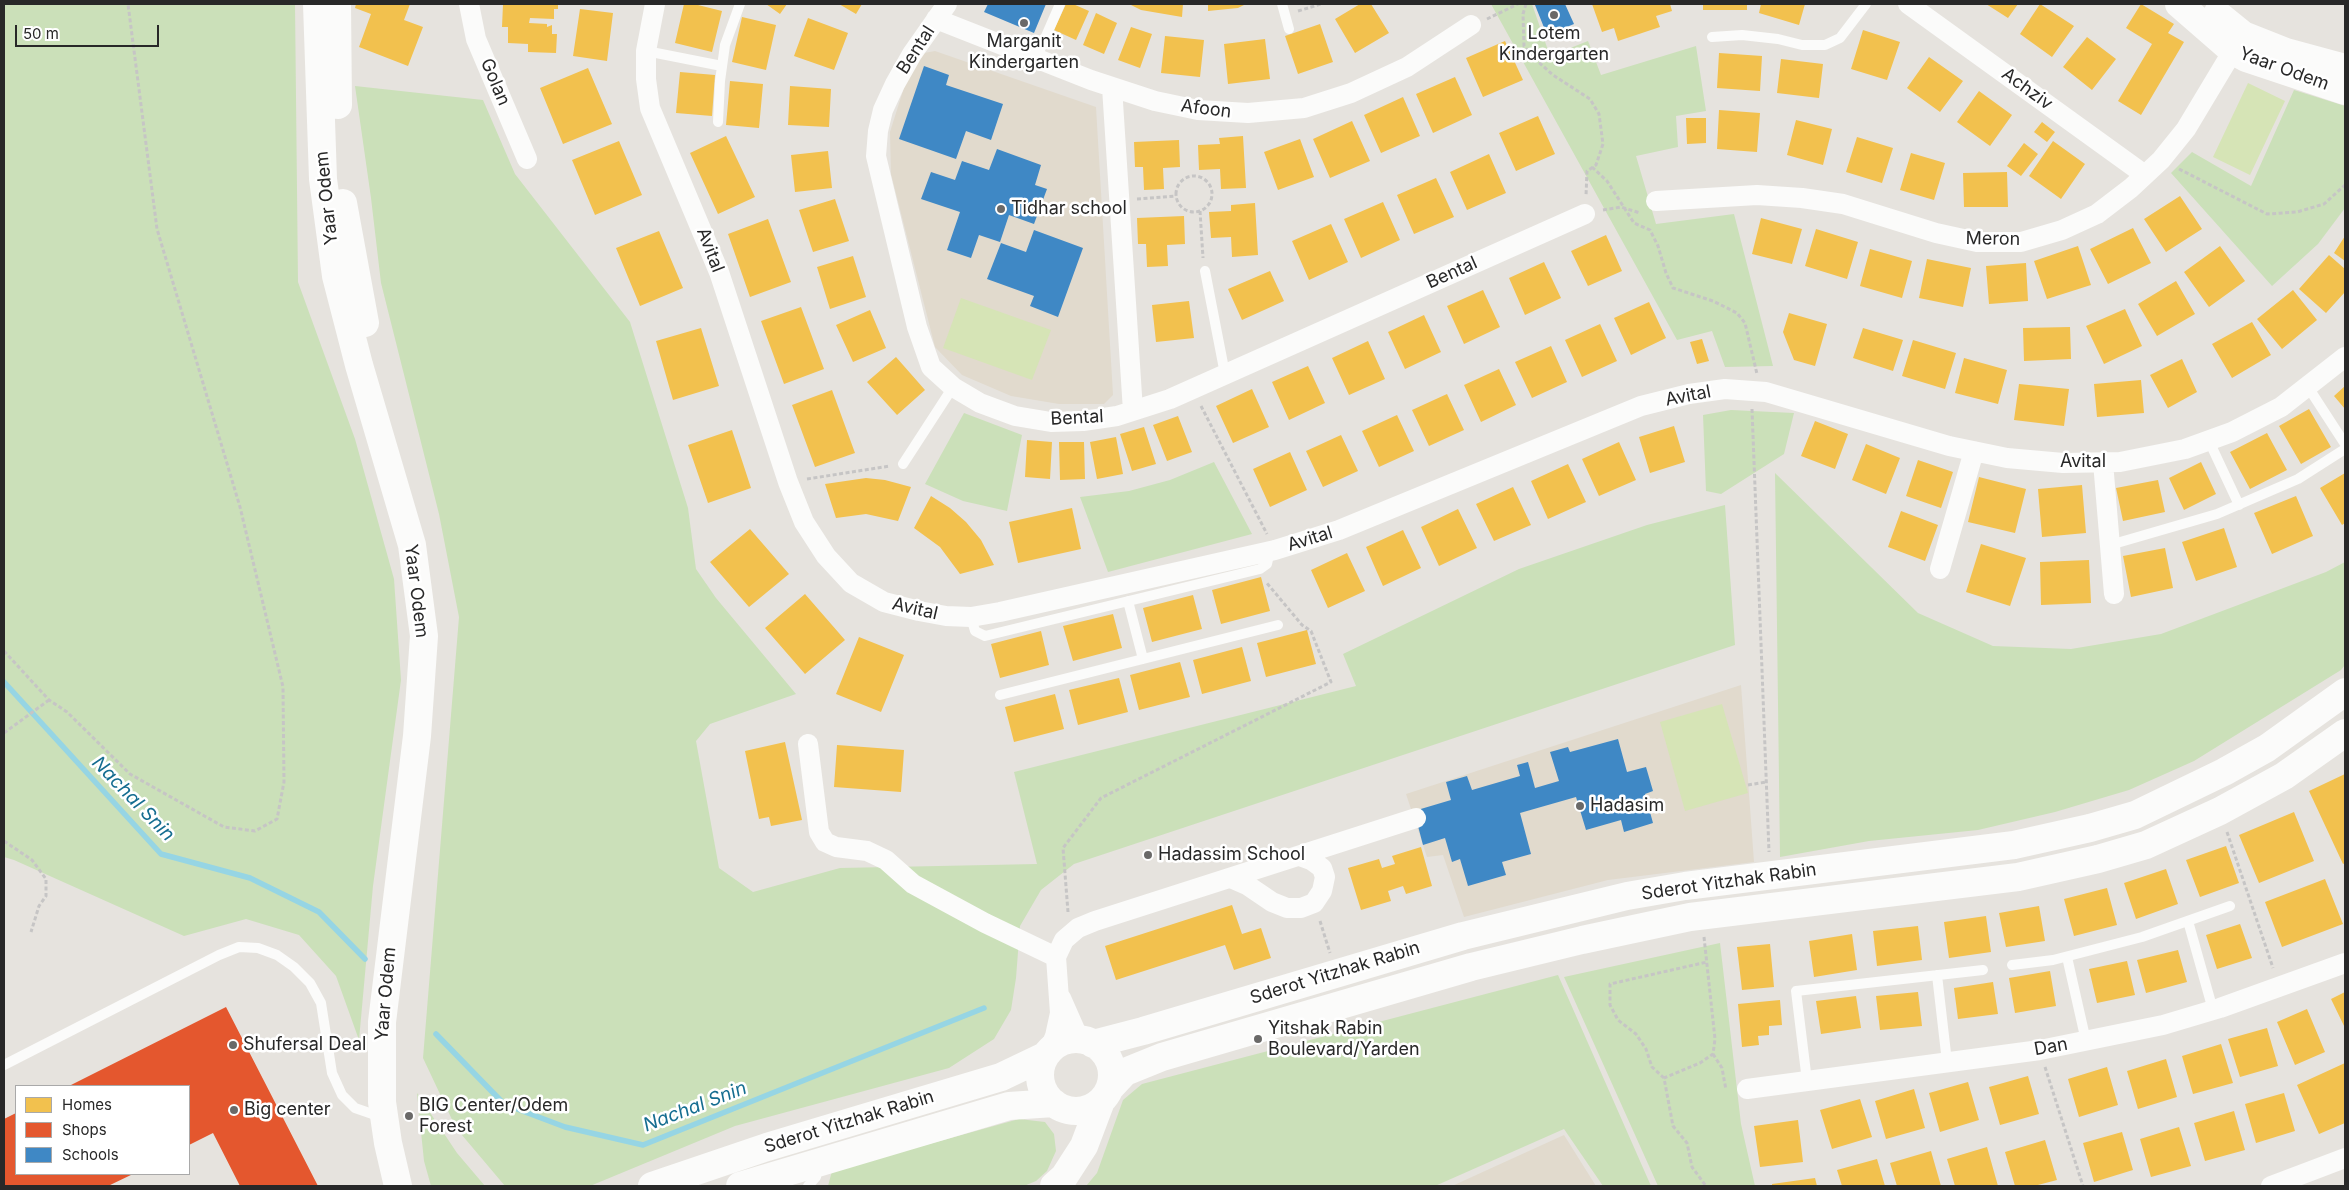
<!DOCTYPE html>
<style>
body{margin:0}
#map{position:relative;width:2349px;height:1190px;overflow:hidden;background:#e6e3de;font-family:Inter,sans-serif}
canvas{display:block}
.frame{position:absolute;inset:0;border:5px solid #282828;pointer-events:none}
.legend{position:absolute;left:15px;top:1085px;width:175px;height:90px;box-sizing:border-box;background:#fff;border:1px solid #a9a9a9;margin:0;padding:6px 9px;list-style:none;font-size:15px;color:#282828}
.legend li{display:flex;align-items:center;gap:10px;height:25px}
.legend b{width:25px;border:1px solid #a9a9a9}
.scale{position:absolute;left:15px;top:25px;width:144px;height:22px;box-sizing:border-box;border:2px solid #282828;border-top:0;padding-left:6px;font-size:15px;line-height:18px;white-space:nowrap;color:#282828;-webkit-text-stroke:4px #fff;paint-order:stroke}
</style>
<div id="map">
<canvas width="2349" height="1190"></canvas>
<div class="frame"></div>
<ul class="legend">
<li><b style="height:14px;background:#f2c14e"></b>Homes</li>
<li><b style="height:14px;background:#e4572e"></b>Shops</li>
<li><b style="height:14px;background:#3f88c5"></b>Schools</li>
</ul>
<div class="scale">50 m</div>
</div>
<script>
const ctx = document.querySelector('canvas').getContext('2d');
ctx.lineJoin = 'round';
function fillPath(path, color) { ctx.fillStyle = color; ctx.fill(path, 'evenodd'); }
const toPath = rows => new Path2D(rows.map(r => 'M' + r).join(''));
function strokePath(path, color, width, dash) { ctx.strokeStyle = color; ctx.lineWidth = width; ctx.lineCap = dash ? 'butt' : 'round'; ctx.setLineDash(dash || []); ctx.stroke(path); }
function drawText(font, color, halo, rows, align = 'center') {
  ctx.font = font + ' Inter,sans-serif'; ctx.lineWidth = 5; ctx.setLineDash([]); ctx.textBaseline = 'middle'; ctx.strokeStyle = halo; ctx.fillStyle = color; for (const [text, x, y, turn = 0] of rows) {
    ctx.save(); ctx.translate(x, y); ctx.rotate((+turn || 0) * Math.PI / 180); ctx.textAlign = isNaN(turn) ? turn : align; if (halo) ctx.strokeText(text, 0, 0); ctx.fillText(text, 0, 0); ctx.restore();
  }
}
const education = toPath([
 [935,51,1096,107,1113,395,1104,404,1059,404,1011,396,962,375,935,347,891,174,890,132,908,75,924,53],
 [1741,685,1754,862,1608,880,1464,917,1443,855,1427,857,1406,794],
 [1564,1135,1596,1186,1452,1186]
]);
const green = toPath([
 [4,4,295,4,298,282,355,439,394,579,401,680,373,886,359,1040,336,976,299,935,246,919,184,936,14,860,4,857],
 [1491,4,1532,4,1550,56,1588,41,1601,75,1696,46,1706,111,1676,116,1678,147,1636,156,1656,224,1734,214,1773,366,1725,367,1712,331,1677,340],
 [355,86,483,100,515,174,630,322,688,508,696,569,716,598,796,694,710,724,696,741,719,868,753,892,840,868,1037,864,1014,772,1356,686,1343,654,1519,569,1647,525,1725,505,1735,645,1074,864,1041,890,1020,926,1016,978,1011,1010,994,1039,949,1068,735,1126,590,1186,505,1186,456,1128,423,1058,459,617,439,514,381,283,371,198],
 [2294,90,2345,106,2345,208,2318,244,2272,286,2171,173,2192,152,2251,186],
 [1731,410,1794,413,1784,454,1721,494,1706,491,1703,415],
 [964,413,1022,435,1007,511,963,501,925,484],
 [1214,462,1252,534,1108,572,1080,497,1129,491,1170,480],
 [1775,473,1918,613,1993,646,2071,649,2161,634,2326,572,2345,562,2345,665,2341,670,2194,761,2129,790,2055,812,1978,830,1869,841,1780,857],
 [1720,943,1741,1124,1755,1186,1658,1186,1564,977],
 [1558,975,1651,1186,1603,1186,1564,1129,1435,1186,1086,1186,1097,1173,1123,1100,1142,1084],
 [417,1093,457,1153,485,1186,431,1186,424,1161],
 [1019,1119,1045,1122,1054,1134,1056,1151,1047,1171,1036,1181,1024,1186,828,1186,832,1171]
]);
const pitch = toPath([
 [2248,83,2285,101,2250,175,2213,157],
 [961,298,1051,330,1032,380,943,348],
 [1722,704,1748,793,1685,811,1660,722]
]);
const homes = toPath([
 [356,4,410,4,404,20,423,27,408,66,359,47,371,14,355,8],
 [503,4,558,4,558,9,554,9,554,19,530,18,529,23,547,24,547,27,552,25,552,34,557,34,556,53,528,52,528,44,508,43,508,27,502,27],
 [684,4,694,4,722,11,712,52,675,43],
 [766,4,787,4,780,14],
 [839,4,862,4,856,14],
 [1066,4,1073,4,1089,11,1076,40,1054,30],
 [1129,4,1183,4,1182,17,1141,10],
 [1208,4,1246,4,1238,8,1208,11],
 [1360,4,1371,4,1389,33,1355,53,1335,19],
 [1592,4,1670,4,1672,11,1656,16,1660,27,1618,41,1614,28,1602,32],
 [1703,4,1747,4,1747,10,1703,10],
 [1761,4,1805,4,1799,25,1759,13],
 [1986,4,2018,4,2008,18],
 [2040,4,2074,26,2052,57,2020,34],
 [2141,4,2174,24,2168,33,2184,42,2141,115,2118,101,2152,44,2126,28],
 [580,9,613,13,607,61,573,56],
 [1096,13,1117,23,1104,54,1083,45],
 [742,17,776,25,766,70,732,62],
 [808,18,848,33,834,70,794,56],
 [1320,24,1333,62,1298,74,1285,36],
 [1131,27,1152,34,1140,68,1118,60],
 [1863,30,1900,42,1887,80,1851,69],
 [1165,36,1204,40,1200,77,1161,73],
 [2087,37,2116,59,2092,90,2063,67],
 [1265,39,1270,79,1228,84,1224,44],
 [1505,41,1523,80,1483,97,1466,58],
 [1719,53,1762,56,1760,91,1717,88],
 [1929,57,1963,81,1940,112,1907,88],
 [1781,59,1823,64,1819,98,1777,93],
 [588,68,612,124,563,144,540,88],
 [680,72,715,75,712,116,676,113],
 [1455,77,1472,115,1433,133,1416,94],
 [730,81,763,84,759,128,726,125],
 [790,86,831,89,829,127,788,125],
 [1979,91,2012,115,1990,146,1957,122],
 [1403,97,1420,136,1381,153,1364,115],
 [1719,110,1760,113,1757,152,1717,149],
 [1538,116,1555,154,1516,171,1499,133],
 [1686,118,1706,118,1706,143,1687,144],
 [1796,120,1832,129,1823,165,1787,155],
 [1352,121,1370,161,1330,178,1313,139],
 [2042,122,2055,132,2047,142,2034,132],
 [726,136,755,197,718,214,690,153],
 [1243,136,1246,188,1221,189,1220,169,1199,170,1198,145,1220,144,1219,138],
 [1857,137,1893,148,1882,183,1846,172],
 [1300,139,1314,177,1278,190,1264,152],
 [1179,140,1180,167,1163,168,1164,189,1144,190,1143,167,1135,167,1134,142],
 [619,141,642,195,595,215,572,160],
 [2053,141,2085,164,2061,199,2029,176],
 [2024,143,2038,154,2021,176,2007,166],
 [828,151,832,188,795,192,791,155],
 [1911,153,1945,163,1934,200,1900,190],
 [1489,154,1506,193,1467,210,1450,172],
 [2007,172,2008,207,1964,207,1963,173],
 [1436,178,1454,217,1414,234,1397,195],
 [2180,196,2202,229,2166,252,2144,219],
 [835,199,849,241,813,252,799,210],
 [1383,202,1400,240,1361,258,1344,219],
 [1255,203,1258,255,1232,257,1231,237,1211,238,1209,212,1231,211,1231,205],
 [1184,216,1185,244,1167,245,1168,266,1147,267,1146,244,1138,244,1137,218],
 [1761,218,1802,229,1792,264,1752,254],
 [768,219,791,282,750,297,728,234],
 [1331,224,1348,262,1309,280,1292,241],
 [2133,228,2151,263,2108,284,2090,249],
 [1816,229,1858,242,1847,279,1805,266],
 [659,231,683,288,640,306,616,248],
 [1606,235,1622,271,1588,286,1571,251],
 [2345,236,2345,261,2334,253],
 [2078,246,2091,285,2047,299,2034,261],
 [2220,246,2245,281,2209,307,2184,272],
 [1870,249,1912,261,1902,298,1860,286],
 [2329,255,2345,269,2345,292,2326,313,2299,289],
 [853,256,866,297,830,309,817,267],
 [1927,259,1971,268,1963,307,1919,298],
 [1544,262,1561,298,1525,315,1509,278],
 [2026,263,2028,301,1989,304,1986,266],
 [1270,271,1284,301,1242,320,1228,289],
 [2176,281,2195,314,2157,336,2138,304],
 [1483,290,1500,327,1464,344,1447,306],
 [2293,290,2317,320,2282,349,2257,319],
 [1189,301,1194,338,1156,342,1152,305],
 [1649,302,1666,338,1631,355,1614,318],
 [801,307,824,369,784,384,761,321],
 [2125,309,2142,346,2104,364,2086,326],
 [870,310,886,348,853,362,836,325],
 [1789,313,1827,324,1815,366,1794,360,1783,332],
 [1424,315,1441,352,1405,369,1388,332],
 [2252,322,2271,355,2232,378,2212,344],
 [1600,324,1617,361,1582,377,1565,340],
 [2070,327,2071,359,2024,361,2023,328],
 [701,328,719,386,673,400,656,341],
 [1863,328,1903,340,1893,371,1853,358],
 [1702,339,1709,361,1697,364,1690,342],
 [1913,340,1956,353,1945,389,1902,376],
 [1368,341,1385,379,1349,395,1332,358],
 [1551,346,1567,382,1532,398,1515,362],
 [896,357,925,390,897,415,867,382],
 [1964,358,2007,370,1998,404,1955,393],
 [2182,359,2197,392,2168,408,2150,375],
 [1308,366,1325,403,1289,420,1272,382],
 [1499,369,1516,405,1481,422,1464,385],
 [2141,380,2144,413,2097,417,2094,384],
 [2019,384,2069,389,2064,426,2014,420],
 [2345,386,2345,409,2334,396],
 [1252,389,1269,427,1233,443,1216,406],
 [832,390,855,453,815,467,792,405],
 [1447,394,1464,430,1429,446,1412,410],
 [2309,409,2331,447,2301,464,2279,426],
 [1397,415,1414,451,1379,467,1362,431],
 [1178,416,1192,452,1167,461,1153,425],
 [1815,421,1848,434,1835,469,1801,456],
 [1674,426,1685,462,1650,473,1639,437],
 [1144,427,1156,464,1132,471,1120,434],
 [732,430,751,488,708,503,688,445],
 [2267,433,2287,470,2250,489,2230,452],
 [1341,435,1358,471,1323,487,1306,451],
 [1116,437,1123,474,1097,479,1090,442],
 [1027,440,1052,442,1050,479,1025,477],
 [1059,442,1084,442,1085,479,1060,480],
 [1619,442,1636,480,1599,496,1582,459],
 [1866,444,1900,458,1886,494,1852,480],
 [1290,452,1307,490,1270,507,1253,469],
 [1918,460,1953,472,1941,508,1906,496],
 [2201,462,2216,494,2184,510,2169,478],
 [1568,464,1586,502,1548,519,1531,481],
 [2345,473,2345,523,2342,525,2320,488],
 [1979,477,2026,489,2015,533,1968,522],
 [866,478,885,480,911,487,898,521,866,514,836,518,825,484],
 [2158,480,2165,512,2123,521,2116,488],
 [2082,485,2086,533,2042,537,2038,489],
 [1513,487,1531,525,1494,541,1476,504],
 [931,496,950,508,966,522,981,540,994,565,960,574,940,547,914,528],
 [2296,496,2313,536,2272,554,2254,513],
 [1072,508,1081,549,1018,563,1009,522],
 [1458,509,1477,548,1439,566,1421,527],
 [1901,511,1938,525,1925,561,1888,547],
 [2224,528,2237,567,2196,581,2182,542],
 [750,529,789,574,749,607,710,562],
 [1403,530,1421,568,1383,586,1366,547],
 [1981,544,2026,558,2010,606,1966,592],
 [2165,548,2173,588,2131,597,2123,556],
 [1347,553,1365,591,1328,608,1311,570],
 [2089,560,2091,603,2041,605,2040,562],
 [1261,577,1270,611,1221,624,1212,590],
 [805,594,845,640,805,674,765,628],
 [1193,595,1202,629,1152,642,1143,608],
 [1113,614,1122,648,1073,661,1063,626],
 [1307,630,1316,664,1266,677,1257,643],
 [1041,631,1049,665,1000,678,991,644],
 [859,637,904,655,881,712,836,694],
 [1242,647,1251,681,1202,694,1193,660],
 [1180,662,1190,697,1139,710,1130,675],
 [1119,678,1128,712,1078,725,1069,690],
 [1055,694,1064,729,1014,742,1005,707],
 [785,742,802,820,771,826,769,817,759,819,745,751],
 [837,745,904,750,901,792,834,787],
 [2345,774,2345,863,2343,864,2309,791],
 [2294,812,2314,861,2259,883,2239,835],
 [2226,846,2239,883,2200,897,2186,860],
 [1421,847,1432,886,1406,894,1403,886,1388,891,1391,901,1361,910,1348,868,1379,859,1382,868,1395,864,1392,856],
 [2166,869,2178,904,2136,919,2124,883],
 [2325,879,2343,924,2282,947,2265,902],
 [2107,888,2117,925,2074,936,2064,899],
 [1232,905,1242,934,1261,928,1271,958,1234,970,1225,945,1116,980,1105,946],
 [2039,906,2045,941,2006,947,1999,913],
 [1986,916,1991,952,1949,958,1944,922],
 [2240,924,2252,958,2217,969,2206,935],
 [1918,926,1922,960,1877,966,1873,931],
 [1852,934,1857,970,1814,977,1809,941],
 [1770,944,1774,987,1742,990,1737,947],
 [2178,950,2187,982,2146,993,2137,960],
 [2127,961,2135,995,2097,1003,2089,969],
 [2050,971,2056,1006,2015,1013,2009,978],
 [1993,982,1998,1014,1958,1019,1954,988],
 [1918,992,1922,1026,1880,1030,1876,996],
 [2345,992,2345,1028,2331,999],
 [1856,996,1861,1028,1821,1034,1816,1001],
 [1780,1000,1782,1025,1769,1026,1769,1035,1758,1036,1759,1045,1742,1047,1738,1004],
 [2307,1009,2325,1052,2295,1065,2277,1022],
 [2267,1028,2278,1066,2240,1077,2228,1039],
 [2221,1044,2233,1083,2193,1094,2182,1056],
 [2166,1059,2177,1097,2138,1109,2127,1071],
 [2345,1063,2345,1123,2319,1134,2297,1085],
 [2107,1067,2118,1105,2079,1117,2068,1079],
 [2028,1076,2039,1114,2000,1125,1989,1087],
 [1968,1082,1979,1120,1940,1132,1929,1093],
 [1914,1089,1925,1128,1886,1139,1875,1101],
 [2284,1093,2295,1131,2256,1143,2245,1104],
 [1860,1099,1872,1137,1832,1149,1820,1110],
 [2234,1111,2245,1150,2205,1161,2194,1123],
 [1798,1120,1803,1162,1760,1167,1754,1126],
 [2179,1127,2191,1166,2151,1177,2140,1139],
 [2122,1132,2133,1170,2094,1182,2083,1143],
 [2045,1140,2057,1180,2034,1186,2015,1186,2005,1152],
 [1987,1147,1998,1186,1955,1186,1947,1159],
 [1931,1151,1941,1186,1897,1186,1890,1163],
 [1877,1159,1885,1186,1842,1186,1837,1170],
 [1815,1178,1817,1186,1772,1186,1772,1184]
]);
const shops = toPath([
 [226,1007,318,1186,240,1186,213,1133,189,1145,189,1086,69,1086],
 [16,1113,16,1174,133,1174,108,1186,4,1186,4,1119]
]);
const schools = toPath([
 [988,4,1046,4,1034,33,984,12],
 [1538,4,1565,4,1574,24,1547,35,1535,5],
 [924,66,949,75,946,85,1003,104,991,140,966,131,956,159,899,139],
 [997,149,1041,165,1035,185,1047,189,1034,224,1009,215,1000,242,979,235,971,258,947,250,960,212,921,199,931,172,955,180,962,161,989,170],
 [1034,230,1083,248,1058,317,1030,306,1034,296,987,279,1001,243,1026,252],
 [1618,739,1627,772,1646,767,1653,791,1645,794,1653,823,1624,832,1621,820,1586,830,1576,797,1520,813,1531,854,1502,862,1506,875,1468,886,1460,859,1452,862,1445,838,1423,845,1414,811,1451,800,1446,782,1467,776,1472,790,1520,776,1517,765,1528,762,1535,788,1559,781,1550,752,1568,747,1570,752]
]);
const stream = toPath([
 [4,682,161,854,250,878,319,912,365,959],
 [436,1034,504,1104,565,1127,643,1145,984,1008]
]);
const path = toPath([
 [1526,4,1523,14,1524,46,1534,58,1553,75,1590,99,1599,114,1603,144,1596,165,1587,171,1586,196],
 [1298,11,1321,4],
 [1487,19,1518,4],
 [1592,167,1607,181,1634,223,1650,230,1658,246,1666,273,1673,288,1713,301,1737,313,1745,323,1757,374],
 [2179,169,2267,214,2297,212,2324,204,2345,185],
 '1176 194a18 18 0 1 1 36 0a18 18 0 1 1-36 0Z',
 [1137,199,1176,196],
 [1603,210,1621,207,1640,213],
 [1200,211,1203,258],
 [1201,406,1267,534],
 [1752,409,1769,852],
 [807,479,890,466],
 [4,651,49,700,67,712,130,774,224,827,255,831,277,819,284,782,283,687,240,507,157,229,128,4],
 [4,733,49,700],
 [1748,785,1766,782],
 [2227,832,2273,968],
 [4,841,32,860,46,879,46,896,39,906,31,932],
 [1068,912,1063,848,1101,798,1331,682,1311,631,1302,625,1266,582],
 [1320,921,1330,953],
 [1704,937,1715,1039,1713,1054,1700,1063,1664,1078,1673,1126,1687,1143,1692,1167,1706,1186],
 [1713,1054,1722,1068,1726,1090],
 [2045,1067,2083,1186],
 [1664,1078,1652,1067,1646,1049,1636,1034,1618,1020,1610,1005,1610,984,1707,962]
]);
const lane = toPath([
 [1282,4,1289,29],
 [1712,37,1742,35,1778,39,1802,45,1825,45,1840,38,1866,4],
 [646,51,722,66],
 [1036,59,1060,4],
 [718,122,720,81,725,45,740,4],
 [1205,271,1225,374],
 [2308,387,2345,444],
 [2209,441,2239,505],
 [903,464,953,387],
 [2110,545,2217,514,2298,479,2345,449],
 [1128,601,1143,659],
 [971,617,975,631,985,636,1260,569,1267,564,1270,551],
 [1000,695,1278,625],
 [2188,921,2213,1010],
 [2067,957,2086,1041],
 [2012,965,2053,960,2142,937,2230,906],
 [1937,975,1947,1062],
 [4,1065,219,955,239,947,258,948,277,955,294,967,310,983,321,1003,332,1073,342,1095,355,1108,381,1117],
 [1807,1081,1796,991,1983,970],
 [808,1186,816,1177,818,1164]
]);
const street = toPath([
 [469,4,476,39,527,159],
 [655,4,646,51,646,79,650,108,719,272,788,482,804,522,826,556,851,583,884,602,919,611,946,616,971,617,1000,612,1275,550,1339,530,1641,406,1689,394,1725,389,1766,392,1949,446,2007,458,2063,463,2120,462,2185,449,2232,432,2281,407,2345,357],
 [947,4,912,54,895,84,883,110,878,131,876,156,917,327,931,367,953,387,980,403,1015,416,1051,422,1083,421,1117,416,1170,399,1585,214],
 [1908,4,2145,175],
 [936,19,1091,80,1155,101,1198,110,1248,113,1304,108,1351,93,1407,67,1471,25],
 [1112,87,1133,411],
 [1656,201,1757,195,1802,198,1843,204,1936,233,1977,242,2021,242,2062,230,2097,214,2131,188,2161,160,2186,129,2240,39],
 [2103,462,2114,594],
 [1940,569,1974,451],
 [808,744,819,832,825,842,836,847,867,851,886,860,913,884,985,923,1056,957],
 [1231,878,1247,885,1272,902,1287,908,1301,908,1314,903,1322,891,1325,877,1322,868,1311,860,1300,856],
 [1061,998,1076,1032,1085,1040],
 [1049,1051,1055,1036,1060,1013,1056,957,1064,940,1078,928,1095,921,1416,818],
 [1747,1089,2040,1050,2104,1037,2163,1025,2220,1008,2345,963],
 [2271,1186,2345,1158]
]);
const secondary = toPath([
 [317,4,323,179,336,276,359,365,412,545,424,636,417,736,382,1022,382,1102,388,1143,398,1186],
 [337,4,338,105],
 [2179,4,2233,51,2246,58,2345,91],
 [2217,14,2243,35,2286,52,2345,68],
 [343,203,365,323],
 '1040 1075a36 36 0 1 1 72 0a36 36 0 1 1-72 0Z',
 [1093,1044,1143,1031,1463,936,1627,896,1685,886,2014,845,2090,828,2135,815,2224,772,2267,748,2345,692],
 [1110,1088,1125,1072,1162,1057,1471,967,1582,940,1690,917,2018,877,2098,859,2146,845,2220,811,2284,776,2345,733],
 [652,1186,767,1147,1001,1077,1045,1056],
 [740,1186,1009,1106,1054,1103],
 [1054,1186,1064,1177,1084,1146,1101,1101]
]);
const markers = [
 [1554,15,5,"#6a6968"],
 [1024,23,5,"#6a6968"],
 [1001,209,5,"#6a6968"],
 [1580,806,5,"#6a6968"],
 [1148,855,5,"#6a6968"],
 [1258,1039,5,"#6a6968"],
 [233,1045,5,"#6a6968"],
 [234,1110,5,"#6a6968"],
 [409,1116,5,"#6a6968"]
];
const poiNames = [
 ["Lotem",1554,34,"center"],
 ["Kindergarten",1554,55,"center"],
 ["Marganit",1024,42,"center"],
 ["Kindergarten",1024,63,"center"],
 ["Tidhar school",1011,209],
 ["Hadasim",1590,806],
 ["Hadassim School",1158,855],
 ["Yitshak Rabin",1268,1029],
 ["Boulevard/Yarden",1268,1050],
 ["Shufersal Deal",243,1045],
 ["BIG Center/Odem",419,1106],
 ["Forest",419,1127],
 ["Big center",244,1110]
];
const streetNames = [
 ["Bental",916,50,-57],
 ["Yaar Odem",2284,69,20],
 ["Golan",495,82,67],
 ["Achziv",2027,89,36],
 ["Afoon",1206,109,7],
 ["Yaar Odem",327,198,-96],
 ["Meron",1993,239,1],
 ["Avital",710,250,69],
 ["Bental",1452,273,-24],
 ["Avital",1688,396,-11],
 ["Bental",1077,418,-3],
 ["Avital",2083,462],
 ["Avital",1310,539,-17],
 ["Yaar Odem",416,591,83],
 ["Avital",915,609,13],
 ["Sderot Yitzhak Rabin",1729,882,-8],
 ["Sderot Yitzhak Rabin",1335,973,-17],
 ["Yaar Odem",386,994,-85],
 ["Dan",2051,1047,-10],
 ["Sderot Yitzhak Rabin",849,1122,-17]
];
const waterNames = [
 ["Nachal Snin",133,799,46],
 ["Nachal Snin",695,1107,-21]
];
fillPath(education, '#e1dacd');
fillPath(green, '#cbe0b9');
fillPath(pitch, '#d6e4b6');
fillPath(homes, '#f2c14e');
fillPath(shops, '#e4572e');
fillPath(schools, '#3f88c5');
strokePath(stream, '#96d5e4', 5.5);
strokePath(path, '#c6c5c5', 3, [4, 2.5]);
strokePath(lane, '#fbfbfa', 10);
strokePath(street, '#fbfbfa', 20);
strokePath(secondary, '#fbfbfa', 28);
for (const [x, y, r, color] of markers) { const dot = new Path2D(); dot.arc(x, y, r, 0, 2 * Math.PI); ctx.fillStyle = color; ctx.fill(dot); strokePath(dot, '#fff', 2); }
drawText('18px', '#282828', '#fff', poiNames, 'left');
drawText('18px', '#282828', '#fff', streetNames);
drawText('italic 19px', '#156d90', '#fff', waterNames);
</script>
